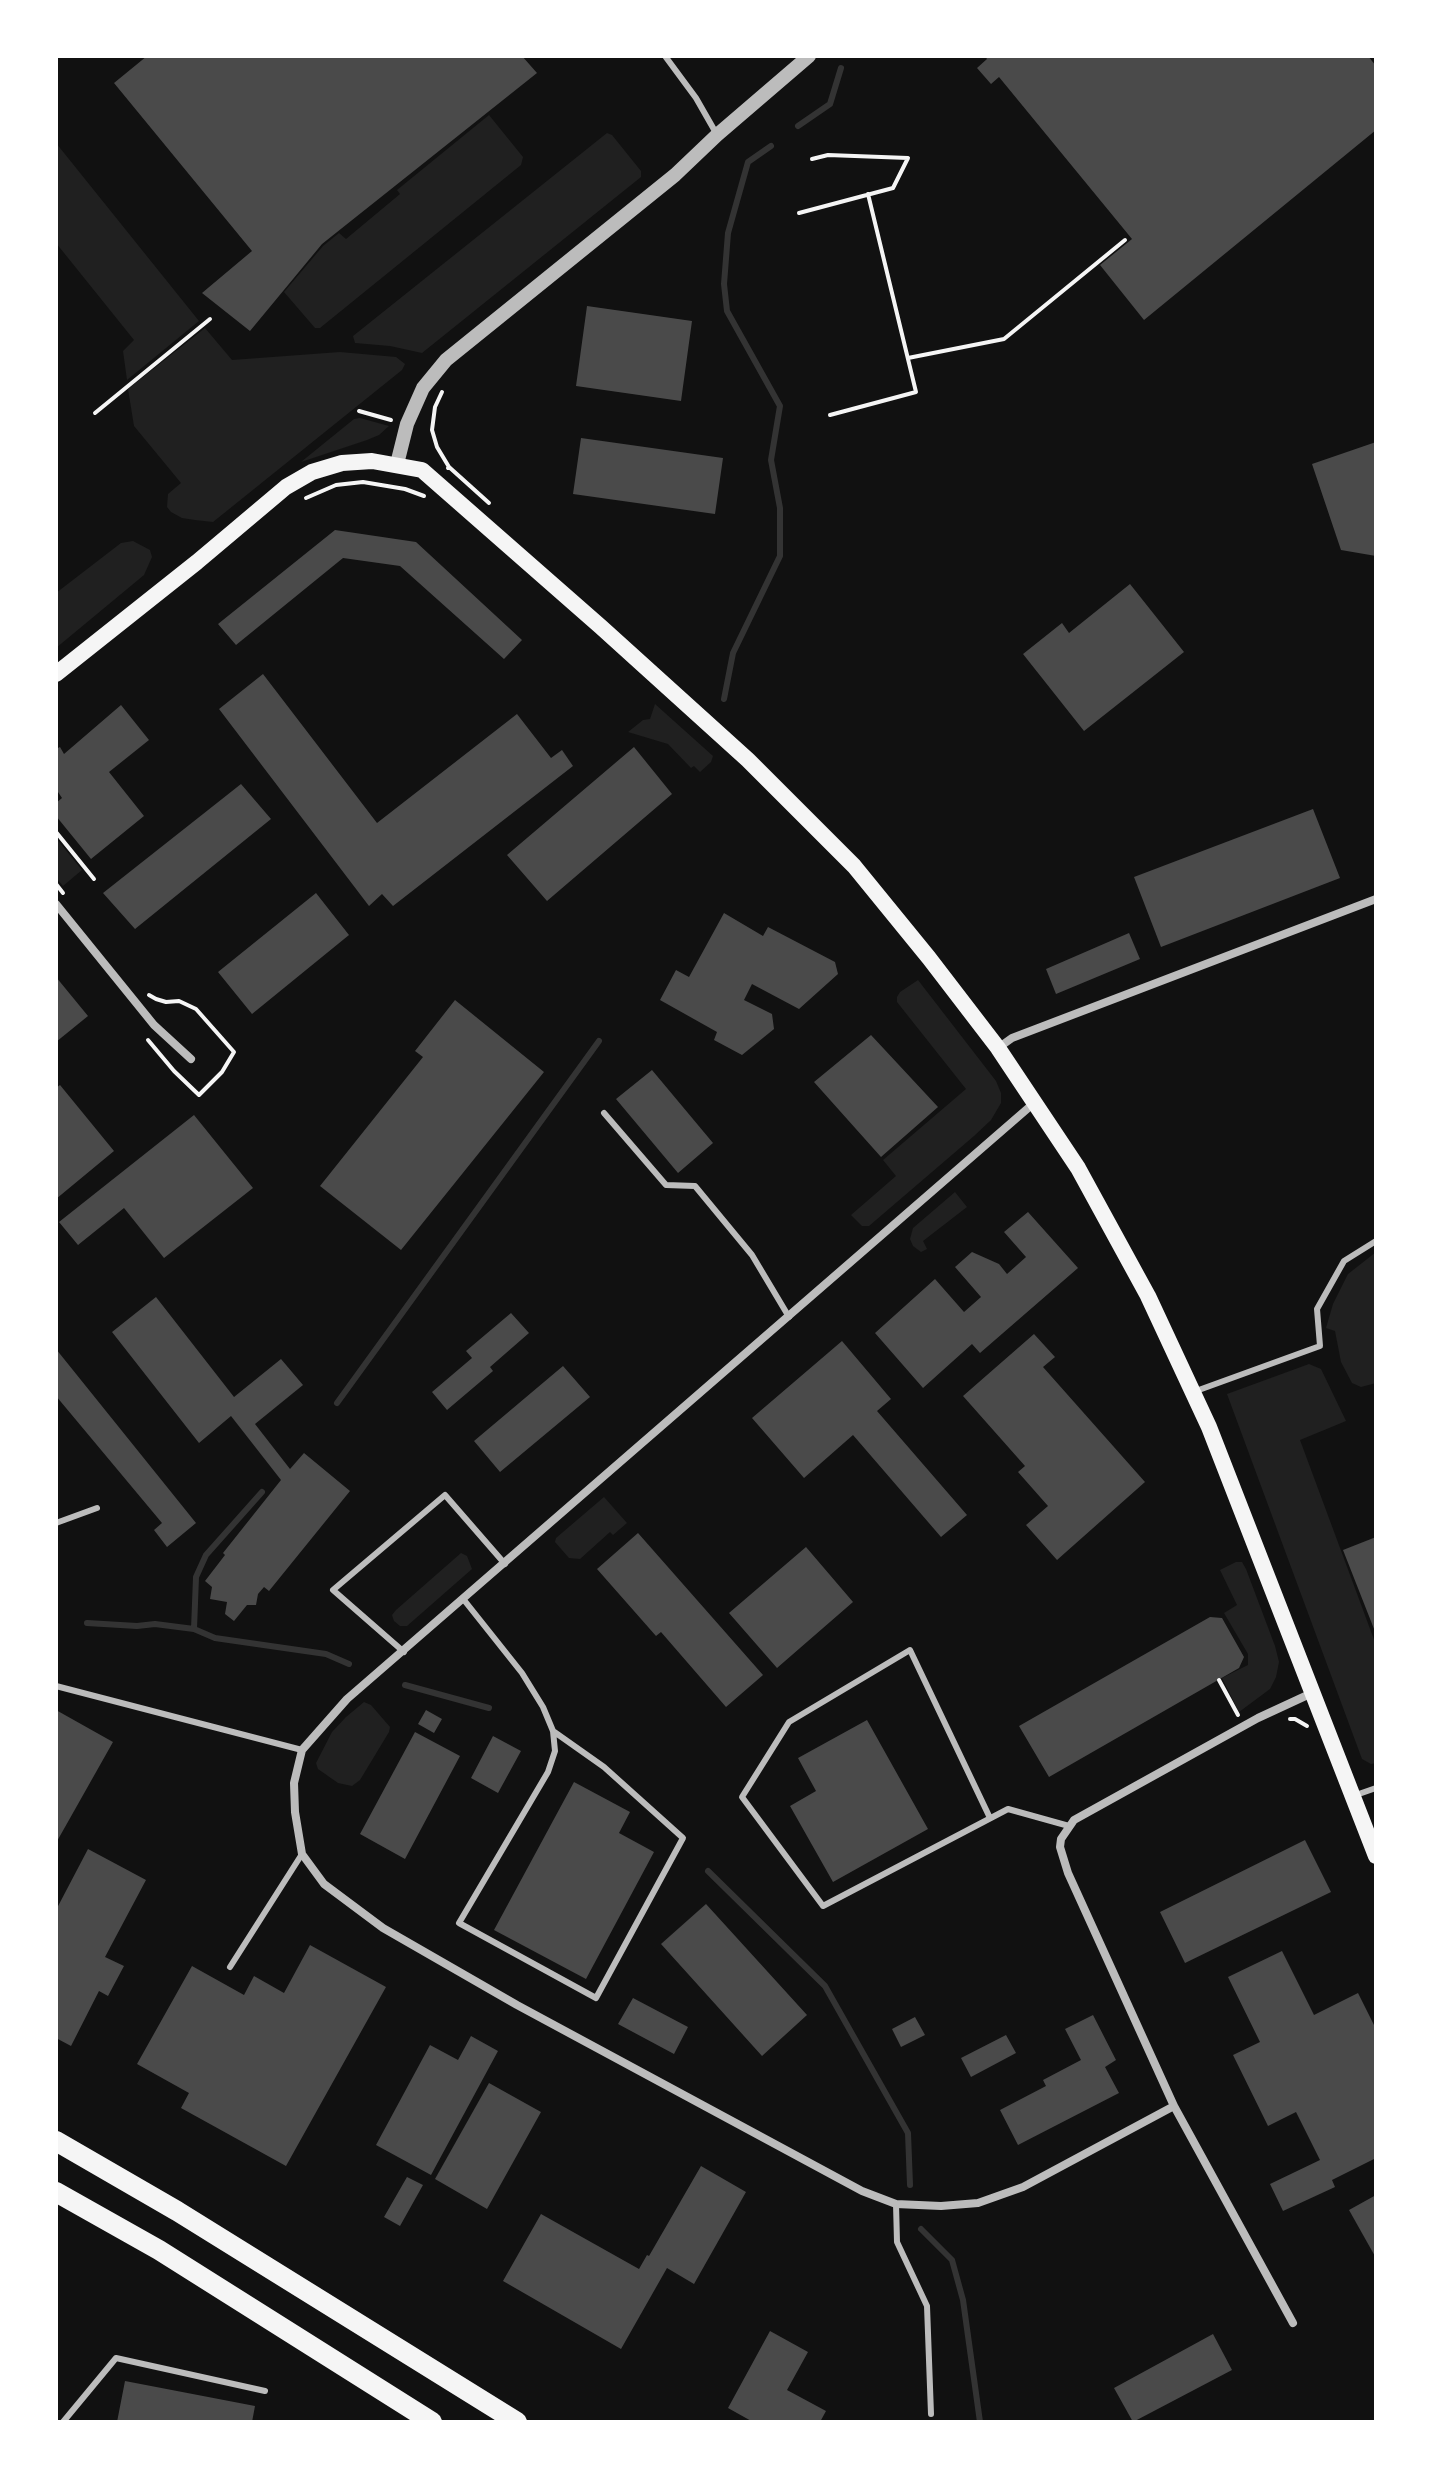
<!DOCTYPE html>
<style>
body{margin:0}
#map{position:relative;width:1432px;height:2478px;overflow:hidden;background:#111;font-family:"Roboto Condensed",sans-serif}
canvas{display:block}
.frame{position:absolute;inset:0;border:58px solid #fff;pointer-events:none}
</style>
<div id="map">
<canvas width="1432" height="2478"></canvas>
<div class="frame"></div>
</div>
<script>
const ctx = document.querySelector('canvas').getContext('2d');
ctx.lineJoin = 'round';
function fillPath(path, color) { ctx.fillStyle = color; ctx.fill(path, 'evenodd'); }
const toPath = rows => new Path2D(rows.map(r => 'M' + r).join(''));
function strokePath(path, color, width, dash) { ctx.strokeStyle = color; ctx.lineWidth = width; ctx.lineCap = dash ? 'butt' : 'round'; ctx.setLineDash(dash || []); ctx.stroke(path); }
const green = toPath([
 [489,115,523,157,521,165,320,328,315,328,284,292,323,246,339,233,346,239,400,194,397,190],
 [607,133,612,135,641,171,641,177,422,353,390,346,355,343,353,336],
 [56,143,199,321,127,380,123,351,134,340,56,243],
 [205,328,232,360,340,352,396,357,405,364,402,370,213,522,195,520,182,518,171,512,167,507,168,494,181,483,134,426,128,389],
 [360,418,389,426,379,435,367,440,301,462,354,419],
 [133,541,150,550,152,557,144,575,56,648,56,593,121,543],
 [655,704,713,756,711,762,700,772,694,766,691,768,668,744,628,732,643,720,650,719],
 [56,838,82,870,63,886,56,878],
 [918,980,996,1081,1001,1093,1001,1103,991,1120,974,1136,869,1226,862,1226,851,1215,896,1176,883,1160,966,1089,897,1002,897,997,900,992],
 [955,1192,967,1207,923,1241,927,1249,921,1252,913,1246,910,1239,913,1228],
 [1376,1252,1376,1383,1361,1387,1352,1383,1341,1362,1335,1331,1326,1328,1333,1304,1348,1274],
 [1309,1364,1321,1369,1346,1421,1300,1440,1376,1645,1376,1763,1371,1764,1362,1759,1227,1394],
 [604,1497,627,1523,613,1535,610,1532,580,1559,569,1558,555,1542,556,1538],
 [461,1553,467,1556,472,1569,407,1626,400,1626,394,1621,392,1615,396,1610],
 [1236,1562,1242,1562,1246,1569,1275,1646,1279,1662,1276,1677,1270,1689,1239,1712,1222,1678,1248,1665,1248,1654,1224,1613,1237,1605,1220,1570],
 [364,1702,371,1705,390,1727,389,1732,360,1780,352,1786,338,1783,318,1769,316,1763,332,1732,346,1717]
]);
const stream = toPath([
 [798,126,830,104,841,68],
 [724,699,733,653,780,556,780,508,771,460,780,406,727,311,724,284,728,233,748,162,771,146],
 [337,1403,599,1041],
 [87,1623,137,1626,155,1624,194,1629,215,1638,326,1654,349,1664],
 [194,1629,196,1577,206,1555,262,1492],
 [405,1685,489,1708],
 [708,1871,825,1986,908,2133,910,2185],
 [921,2229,952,2260,963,2300,980,2422]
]);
const building = toPath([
 [147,56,522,56,537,73,322,244,250,331,202,293,252,251,114,83],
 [985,56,1368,56,1376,66,1376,130,1144,320,1100,265,1132,239,999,77,991,84,977,68,987,59],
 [587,306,692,321,681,401,576,386],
 [581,438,723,458,715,514,573,494],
 [1376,442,1376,556,1341,550,1312,464],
 [335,530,416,542,522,640,504,659,400,566,343,558,236,645,218,624],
 [1130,584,1184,652,1084,731,1023,654,1062,623,1069,633],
 [263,674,377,823,517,714,551,758,562,750,573,766,393,906,382,894,369,906,219,709],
 [121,705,149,740,109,772,144,816,91,859,56,816,56,803,62,798,56,789,56,749,60,747,64,754],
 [634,747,672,794,547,901,507,855],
 [241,784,271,819,135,929,103,893],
 [1313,809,1340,878,1161,947,1134,877],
 [316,893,349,935,252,1014,218,972],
 [724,913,763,936,768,927,835,962,838,974,799,1009,752,984,744,1000,772,1014,774,1029,742,1055,714,1040,717,1032,660,1000,676,970,689,977],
 [1129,933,1140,959,1056,994,1046,969],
 [56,977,88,1016,56,1042],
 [455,1000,544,1072,401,1250,320,1186,423,1057,415,1051],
 [871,1035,938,1107,881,1157,814,1082],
 [652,1070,713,1143,678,1173,616,1099],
 [60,1085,114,1151,56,1199,56,1088],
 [194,1115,253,1188,164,1258,124,1208,78,1245,59,1222],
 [1028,1212,1078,1268,980,1353,972,1344,923,1388,875,1333,935,1279,964,1312,981,1297,955,1267,972,1252,999,1264,1007,1274,1026,1257,1004,1232],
 [156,1297,234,1397,281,1359,303,1385,255,1424,290,1469,304,1453,350,1491,269,1591,264,1587,258,1594,256,1605,247,1605,234,1621,225,1614,227,1602,210,1599,212,1587,205,1581,225,1555,223,1553,281,1480,231,1416,199,1443,112,1332],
 [511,1313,529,1333,490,1367,493,1371,447,1410,432,1392,472,1358,466,1351],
 [1034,1334,1055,1357,1043,1367,1145,1482,1057,1560,1026,1525,1048,1506,1018,1472,1025,1466,963,1396],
 [842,1341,891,1399,877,1411,967,1515,941,1537,853,1435,804,1478,752,1418],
 [56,1349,196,1523,167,1547,154,1530,162,1523,56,1396],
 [563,1366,590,1397,500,1472,474,1441],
 [638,1533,763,1675,726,1707,661,1632,656,1636,597,1569],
 [1376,1537,1376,1634,1343,1550],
 [806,1547,853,1602,777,1668,729,1613],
 [1210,1617,1222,1618,1244,1657,1239,1668,1049,1777,1019,1726],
 [56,1710,113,1742,56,1843],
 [426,1710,442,1719,434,1733,418,1724],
 [867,1720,928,1829,833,1882,790,1806,816,1791,798,1758],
 [415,1732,460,1756,405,1859,360,1834],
 [493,1736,521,1751,498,1793,471,1778],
 [574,1782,630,1812,619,1833,654,1852,586,1979,494,1930],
 [1305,1840,1331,1892,1185,1963,1160,1912],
 [88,1849,146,1880,105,1957,124,1966,108,1996,99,1991,71,2046,56,2038,56,1910],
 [706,1904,807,2015,762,2056,661,1944],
 [310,1945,386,1987,286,2166,181,2108,189,2093,137,2064,192,1966,244,1995,254,1976,284,1993],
 [1282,1951,1314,2015,1358,1993,1376,2029,1376,2158,1332,2180,1335,2187,1283,2211,1270,2184,1320,2160,1296,2112,1268,2126,1233,2055,1260,2042,1228,1977],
 [633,1998,688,2027,674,2054,618,2024],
 [1093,2015,1116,2060,1105,2067,1119,2093,1018,2145,1000,2110,1046,2086,1043,2080,1081,2060,1065,2029],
 [915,2017,925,2035,901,2047,892,2029],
 [1006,2035,1016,2053,971,2077,961,2058],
 [471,2036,498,2051,431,2175,376,2145,430,2045,458,2060],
 [489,2083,541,2112,487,2209,435,2179],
 [701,2166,746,2192,694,2284,667,2268,621,2349,503,2281,541,2214,639,2269,647,2255,649,2256],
 [407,2177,423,2185,400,2226,384,2217],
 [1376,2195,1376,2258,1349,2210],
 [770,2331,808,2352,787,2390,826,2411,820,2422,753,2422,728,2408],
 [1213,2334,1232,2370,1133,2422,1114,2388],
 [125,2381,255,2406,252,2422,117,2422]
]);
const path = toPath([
 [799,213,893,188,908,158,828,155,812,159],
 [908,358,1004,339,1125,240],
 [442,392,435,407,432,430,437,447,449,467,448,468],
 [359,411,391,420],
 [95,413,210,319],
 [830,415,916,392,868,194],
 [449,467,489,503],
 [306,498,336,485,363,482,405,489,424,496],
 [56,832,94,879],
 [56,884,63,893],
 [148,1040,174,1071,199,1095,222,1072,234,1052,196,1009,179,1001,166,1002,156,999,149,995],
 [1219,1680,1238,1715],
 [1290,1719,1295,1719,1307,1726]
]);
const service = toPath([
 [665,56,696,98,716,133],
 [604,1113,666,1185,695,1186,752,1255,789,1317],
 [1196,1391,1320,1346,1317,1309,1344,1261,1376,1241],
 [56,1523,97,1508],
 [464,1600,522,1673,543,1707,553,1731,555,1751,548,1772,459,1923,596,1998,683,1838,604,1767,553,1731],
 [404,1652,333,1590,445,1495,505,1564],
 [56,1686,302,1750],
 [1353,1796,1376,1788],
 [990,1818,910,1650,789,1722,742,1797,823,1906,1008,1809,1069,1826],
 [230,1967,302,1854],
 [896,2204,897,2242,927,2306,931,2414],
 [63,2422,116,2358,265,2391]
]);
const minor = toPath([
 [56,904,154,1025,191,1059],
 [998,1048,1012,1038,1376,899],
 [1034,1103,347,1699,302,1750,294,1783,295,1812,302,1854,324,1884,383,1928,517,2005,862,2191,896,2204,941,2206,978,2203,1023,2187,1174,2106],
 [1293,2323,1174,2106,1068,1873,1060,1847,1061,1839,1074,1820,1258,1718,1312,1693]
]);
const tertiary = toPath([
 [397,464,407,424,423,388,446,360,675,175,717,135,809,56]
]);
const secondary = toPath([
 [56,674,197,562,286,487,312,472,342,463,372,461,422,470,601,627,748,760,854,866,929,958,998,1048,1078,1168,1148,1296,1209,1427,1376,1856]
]);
const motorway = toPath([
 [56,2141,177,2211,517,2422],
 [56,2192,159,2250,432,2422]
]);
fillPath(green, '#202020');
strokePath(stream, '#333', 6);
fillPath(building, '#4a4a4a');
strokePath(path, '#f5f5f5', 4);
strokePath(service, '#bcbcbc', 6);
strokePath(minor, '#bcbcbc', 8);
strokePath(tertiary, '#bcbcbc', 14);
strokePath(secondary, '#f5f5f5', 16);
strokePath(motorway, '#f5f5f5', 20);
</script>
